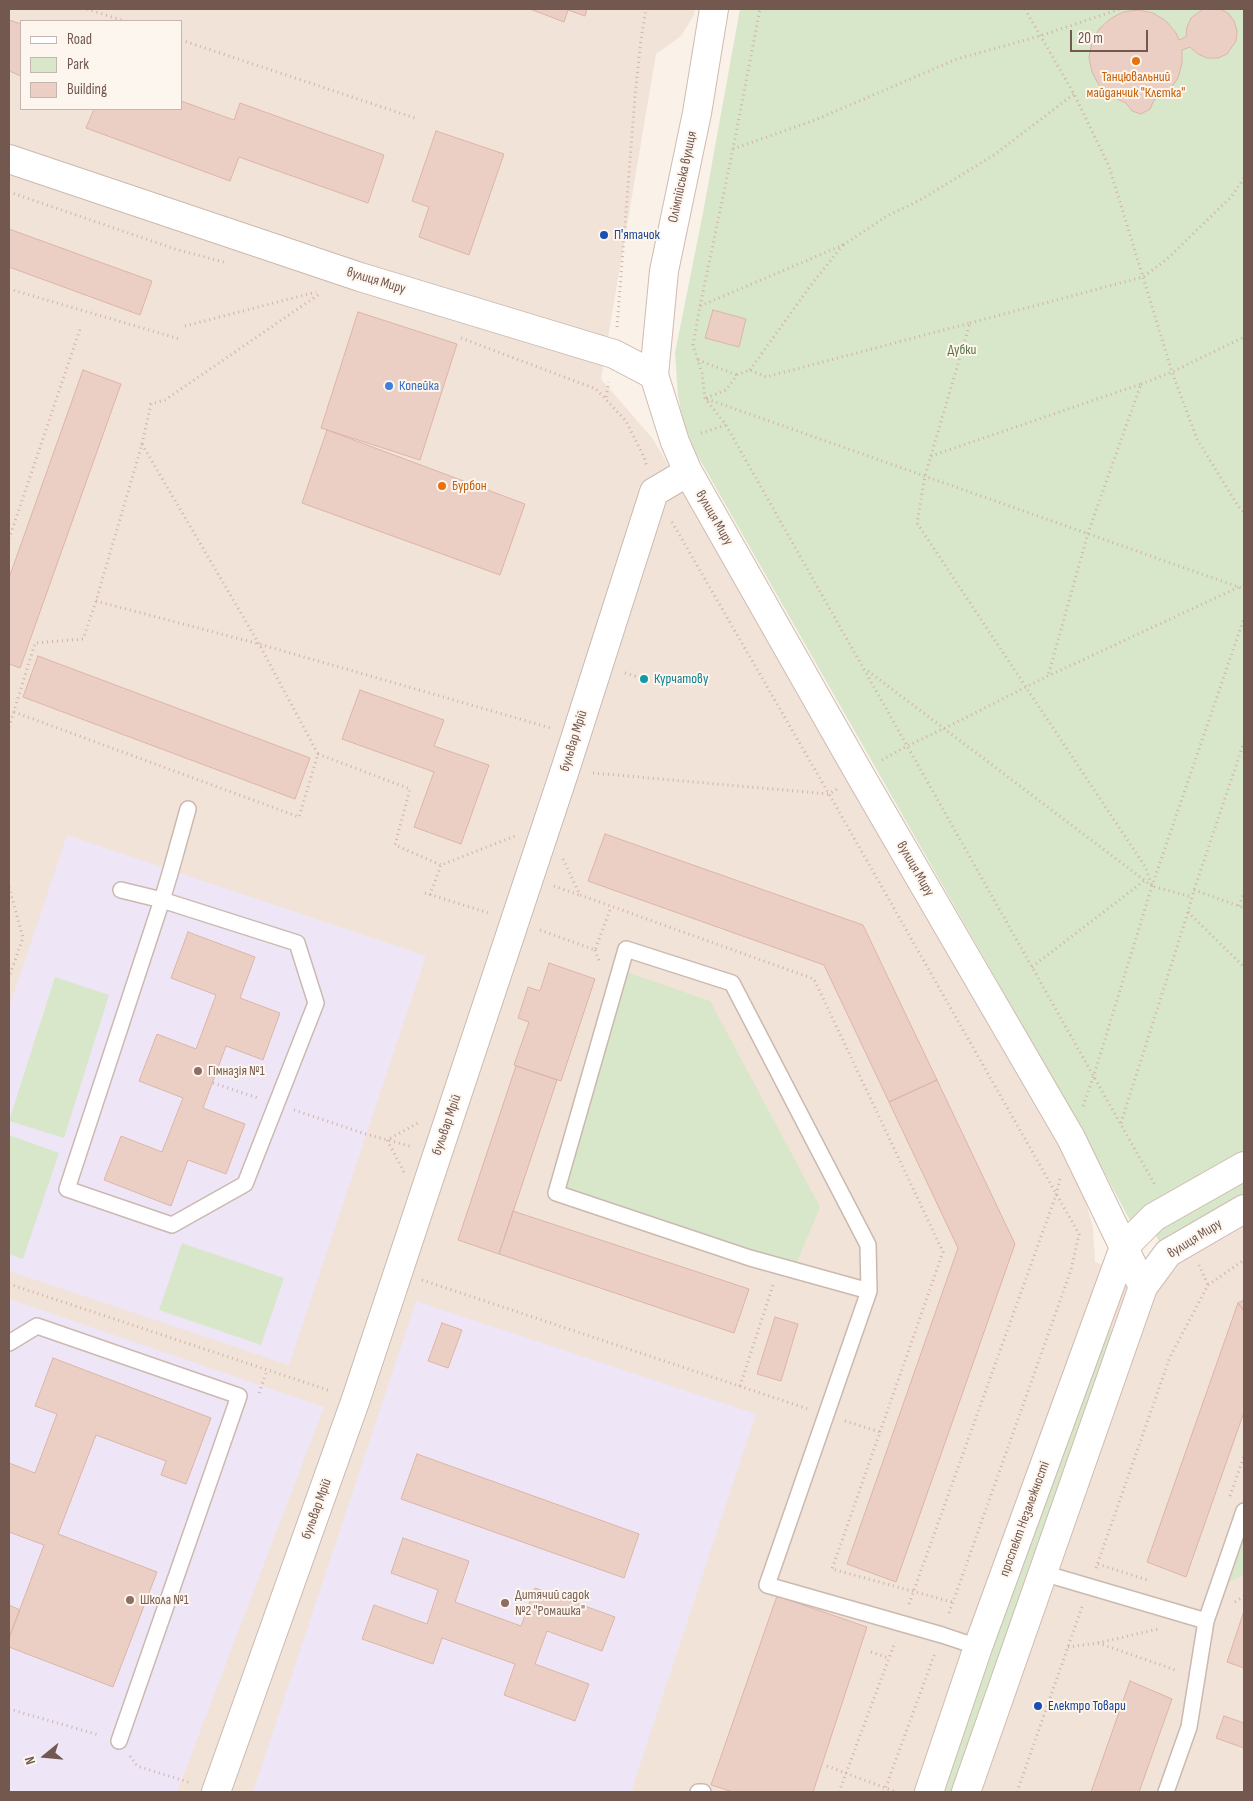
<!DOCTYPE html>
<meta charset="utf-8">
<style>
body{margin:0}
#map{position:relative;width:1253px;height:1801px;overflow:hidden;background:#faf1e9;font-family:"Sofia Sans Condensed",sans-serif}
canvas{display:block}
.frame{position:absolute;inset:0;border:10px solid #72584f;pointer-events:none}
.legend{position:absolute;left:20px;top:20px;width:162px;height:90px;box-sizing:border-box;background:#fdf6ef;border:1px solid #c5b7af;margin:0;padding:6px 9px;list-style:none;font-size:15px;color:#72584f}
.legend li{display:flex;align-items:center;gap:10px;height:25px}
.legend b{width:25px;border:1px solid #c5b7af}
.north{position:absolute;left:20px;top:1731px;width:50px;height:50px;-webkit-text-stroke:4px #fdf6ef;paint-order:stroke;rotate:253deg;font-size:14px;font-weight:700;line-height:20px;text-align:center;color:#72584f}
.north::after{content:'';display:block;margin:auto;width:18px;height:22px;background:#72584f;clip-path:polygon(50% 0,100% 100%,50% 72%,0 100%)}
.scale{position:absolute;left:1070px;top:30px;width:78px;height:22px;box-sizing:border-box;border:2px solid #72584f;border-top:0;padding-left:6px;font-size:15px;line-height:18px;white-space:nowrap;color:#72584f;-webkit-text-stroke:4px #fdf6ef;paint-order:stroke}
</style>
<div id="map">
<canvas width="1253" height="1801"></canvas>
<div class="frame"></div>
<ul class="legend">
<li><b style="height:6px;background:#fff"></b>Road</li>
<li><b style="height:14px;background:#d8e6c9"></b>Park</li>
<li><b style="height:14px;background:#eccfc4"></b>Building</li>
</ul>
<div class="north">N</div>
<div class="scale">20 m</div>
</div>
<script>
const ctx = document.querySelector('canvas').getContext('2d');
ctx.lineJoin = 'round';
function fillPath(path, color) { ctx.fillStyle = color; ctx.fill(path, 'evenodd'); }
const toPath = rows => new Path2D(rows.map(r => 'M' + r).join(''));
function strokePath(path, color, width, dash) { ctx.strokeStyle = color; ctx.lineWidth = width; ctx.lineCap = dash ? 'butt' : 'round'; ctx.setLineDash(dash || []); ctx.stroke(path); }
function drawText(font, color, halo, rows, align = 'center') {
  ctx.font = font + ' "Sofia Sans Condensed",sans-serif'; ctx.lineWidth = 4; ctx.setLineDash([]); ctx.textBaseline = 'middle'; ctx.strokeStyle = halo; ctx.fillStyle = color; for (const [text, x, y, turn = 0] of rows) {
    ctx.save(); ctx.translate(x, y); ctx.rotate((+turn || 0) * Math.PI / 180); ctx.textAlign = isNaN(turn) ? turn : align; if (halo) ctx.strokeText(text, 0, 0); ctx.fillText(text, 0, 0); ctx.restore();
  }
}
const residential = toPath([
 [9,9,695,9,694,15,681,36,656,54,601,379,653,439,1051,1129,1084,1195,1093,1228,1095,1262,1161,1287,1179,1264,1244,1227,1244,1792,9,1792],
 [21,21,181,21,181,109,21,109]
]);
const education = toPath([
 [67,835,426,956,289,1365,9,1271,9,1008],
 [9,1299,324,1407,177,1792,9,1792],
 [416,1301,756,1414,631,1792,253,1792]
]);
const green = toPath([
 [740,9,1244,9,1244,1161,1132,1224,1073,1114,695,451,683,421,678,395,675,353,703,213],
 [612,967,710,1001,820,1207,794,1269,551,1195],
 [55,977,109,995,64,1138,9,1121],
 [9,1135,59,1153,23,1259,9,1254],
 [1244,1181,1244,1195,1160,1243,1154,1232],
 [182,1243,284,1278,261,1345,159,1310],
 [1106,1328,1117,1332,956,1792,943,1792],
 [1244,1522,1244,1575,1229,1582]
]);
const building = toPath([
 [530,9,587,9,585,16,568,10,564,22,530,9],
 [1203,9,1220,9,1228,13,1234,21,1237,31,1236,41,1227,54,1218,58,1207,58,1198,54,1190,47,1182,50,1182,63,1178,78,1169,91,1154,100,1150,109,1141,114,1132,111,1126,103,1111,96,1099,85,1092,72,1089,57,1092,42,1099,29,1110,19,1123,12,1138,10,1153,13,1166,21,1176,33,1179,40,1186,37,1187,27,1191,18,1203,9],
 [9,20,21,24,21,76,9,71,9,20],
 [181,101,234,120,240,103,384,155,368,203,239,157,230,181,86,128,94,109,181,109,181,101],
 [436,131,504,154,469,255,419,237,429,207,412,201,436,131],
 [9,229,152,281,140,315,9,267,9,229],
 [713,310,746,319,739,347,705,338,713,310],
 [358,312,457,344,420,460,321,428,358,312],
 [83,370,121,384,20,668,9,664,9,578,83,370],
 [327,430,525,504,500,575,302,503,327,430],
 [38,656,310,758,295,799,23,697,38,656],
 [360,690,444,720,434,746,489,765,461,844,414,827,434,772,342,739,360,690],
 [605,834,863,925,937,1080,889,1102,824,965,588,881,605,834],
 [188,932,255,957,240,998,280,1013,263,1060,226,1046,203,1108,245,1124,226,1174,188,1160,171,1206,104,1180,121,1136,162,1152,183,1098,139,1081,157,1034,196,1049,216,995,171,978,188,932],
 [549,963,595,979,561,1081,514,1065,529,1022,518,1018,528,987,540,991,549,963],
 [516,1066,557,1080,499,1254,458,1240,516,1066],
 [937,1080,1015,1244,896,1582,847,1564,958,1248,889,1102,937,1080],
 [513,1211,749,1289,734,1333,499,1254,513,1211],
 [1244,1300,1244,1311,1238,1303,1244,1300],
 [1238,1303,1244,1311,1244,1412,1186,1577,1147,1562,1238,1303],
 [775,1317,798,1324,781,1381,757,1374,775,1317],
 [442,1323,462,1330,448,1368,428,1361,442,1323],
 [53,1358,211,1418,186,1484,161,1475,166,1461,96,1435,58,1534,157,1572,113,1687,9,1647,9,1638,44,1545,9,1532,9,1463,35,1473,57,1414,35,1406,53,1358],
 [417,1454,639,1534,624,1578,401,1499,417,1454],
 [403,1538,469,1561,455,1602,521,1626,535,1588,615,1617,602,1651,547,1631,535,1664,589,1684,575,1721,504,1695,515,1664,442,1638,433,1664,362,1639,374,1605,427,1624,438,1590,391,1573,403,1538],
 [777,1596,867,1627,813,1792,733,1792,711,1785,777,1596],
 [9,1605,20,1610,9,1638,9,1605],
 [1244,1611,1244,1668,1227,1662,1244,1611],
 [1130,1681,1172,1699,1139,1792,1091,1792,1130,1681],
 [1224,1716,1244,1723,1244,1748,1216,1738,1224,1716]
]);
const path = toPath([
 [87,9,124,21],
 [1025,9,1074,94,1109,166,1172,372,1197,439,1238,506,1244,512],
 [181,40,418,119],
 [733,149,815,120,957,59,1040,36,1120,9],
 [9,192,175,249,227,263],
 [843,245,887,216,922,199,994,155,1074,94],
 [9,289,180,339],
 [700,306,733,149,760,9],
 [970,323,1143,277,1166,260,1231,197,1244,178],
 [185,326,316,292],
 [617,327,635,96,641,39,646,9],
 [461,338,596,389,626,421,644,457,647,467],
 [698,360,737,375],
 [750,370,811,285,843,245,700,306,693,345,702,373,705,398,726,425,1155,1185],
 [1141,384,1172,372,1244,337],
 [606,397,609,382],
 [706,398,726,390,737,375,750,370,766,377,970,323,925,476,917,523,1146,868,1152,886,1192,897],
 [707,399,1244,589],
 [701,433,726,425],
 [931,456,1141,384,1088,533,1048,676],
 [672,522,829,794,1079,1234,1071,1270,948,1616],
 [9,539,80,329],
 [96,601,259,644,551,728],
 [868,671,1152,886],
 [625,673,644,679],
 [14,712,299,817,318,754,259,644,142,444],
 [9,727,35,643,83,639,96,601,142,444,151,404,165,400,321,293],
 [318,754,410,789,395,845,441,865],
 [882,760,907,746,945,728,1048,676,1239,587],
 [593,773,829,794,839,788],
 [563,859,580,895,814,979,943,1252,880,1432],
 [554,886,579,895],
 [9,887,23,938,9,977],
 [1194,890,1244,908],
 [425,893,489,913],
 [430,895,441,865,515,836],
 [1239,906,1244,893],
 [1188,912,1244,967],
 [540,930,595,950,611,907],
 [595,950,600,963],
 [1032,967,1144,881],
 [213,1083,258,1098],
 [1083,1106,1094,1075,1152,886,1244,618],
 [294,1110,366,1134,413,1147],
 [1121,1123,1188,912,1194,890,1244,742],
 [404,1172,387,1140,420,1122],
 [1199,1265,1208,1285],
 [422,1280,808,1409],
 [9,1284,331,1391],
 [740,1386,773,1285],
 [259,1393,267,1370],
 [845,1421,880,1432,832,1569,952,1602],
 [1230,1496,1244,1456],
 [1098,1564,1147,1580],
 [1096,1568,1170,1357,1208,1285,1244,1260],
 [1235,1602,1244,1596],
 [909,1604,1056,1195,1060,1179],
 [1098,1643,1178,1671],
 [1068,1647,1098,1643,1158,1629],
 [871,1652,889,1658],
 [9,1709,99,1735],
 [130,1756,137,1766,191,1783],
 [827,1766,896,1792],
 [839,1792,895,1642],
 [884,1792,935,1653],
 [1017,1792,1082,1607]
]);
const lane = toPath([
 [121,890,162,900,297,943,316,1003,245,1184,172,1225,67,1189,162,900,171,870,188,809],
 [869,1291,750,1258,556,1193,626,949,732,983,868,1245,869,1291,767,1585,942,1635,978,1647],
 [9,1343,37,1326,239,1396,119,1741],
 [1043,1573,1206,1621],
 [698,1792,703,1792],
 [1166,1792,1189,1727,1206,1621,1244,1511]
]);
const street = toPath([
 [9,159,360,277,614,354,654,375],
 [216,1792,356,1399,565,770,654,492,688,472]
]);
const secondary = toPath([
 [714,9,697,113,664,271,654,375,675,442,688,472,859,773,1071,1138,1143,1287],
 [929,1792,978,1647,1124,1247,1154,1217,1244,1166],
 [966,1792,1143,1287,1168,1253,1244,1209]
]);
const markers = [
 [1136,61,5,"#e8710a"],
 [604,235,5,"#1a4fb4"],
 [389,386,5,"#3f7fe0"],
 [442,486,5,"#e8710a"],
 [644,679,5,"#0f9aa8"],
 [198,1071,5,"#8d6e63"],
 [130,1600,5,"#8d6e63"],
 [505,1603,5,"#8d6e63"],
 [1038,1706,5,"#1a4fb4"]
];
const foodNames = [
 ["Танцювальний",1136,77],
 ["майданчик \"Клєтка\"",1136,93],
 ["Бурбон",452,486,"left"]
];
const streetNames = [
 ["Олімпійська вулиця",683,177,-78],
 ["вулиця Миру",376,281,17],
 ["вулиця Миру",714,518,60],
 ["бульвар Мрій",574,741,-73],
 ["вулиця Миру",915,869,60],
 ["бульвар Мрій",447,1125,-71],
 ["вулиця Миру",1195,1239,-32],
 ["бульвар Мрій",317,1509,-70],
 ["проспект Незалежності",1025,1519,-70]
];
const transitNames = [
 ["П'ятачок",614,235],
 ["Електро Товари",1048,1706]
];
const parkNames = [
 ["Дубки",962,350]
];
const shopNames = [
 ["Копейка",399,386]
];
const cultureNames = [
 ["Курчатову",654,679]
];
const educationNames = [
 ["Гімназія №1",208,1071],
 ["Дитячий садок",515,1595],
 ["№2 \"Ромашка\"",515,1611],
 ["Школа №1",140,1600]
];
fillPath(residential, '#f1e3d8');
fillPath(education, '#eee6f7');
fillPath(green, '#d8e6c9');
fillPath(building, '#eccfc4');
strokePath(building, '#ddb5a6', 1);
strokePath(lane, '#cbb9b0', 18);
strokePath(street, '#cbb9b0', 30);
strokePath(secondary, '#cfbbb1', 30);
strokePath(path, '#d1b2a7', 3, [1, 4]);
strokePath(lane, '#fff', 15);
strokePath(street, '#fff', 28);
strokePath(secondary, '#fff', 28);
for (const [x, y, r, color] of markers) { const dot = new Path2D(); dot.arc(x, y, r, 0, 2 * Math.PI); ctx.fillStyle = color; ctx.fill(dot); strokePath(dot, '#fdf6ef', 2); }
drawText('14px', '#c56008', '#fdf6ef', foodNames);
drawText('14px', '#72584f', '#fdf6ef', streetNames);
drawText('14px', '#164399', '#fdf6ef', transitNames, 'left');
drawText('14px', '#5c7649', '#fdf6ef', parkNames);
drawText('14px', '#366cbe', '#fdf6ef', shopNames, 'left');
drawText('14px', '#0d838f', '#fdf6ef', cultureNames, 'left');
drawText('14px', '#785e54', '#fdf6ef', educationNames, 'left');
</script>
